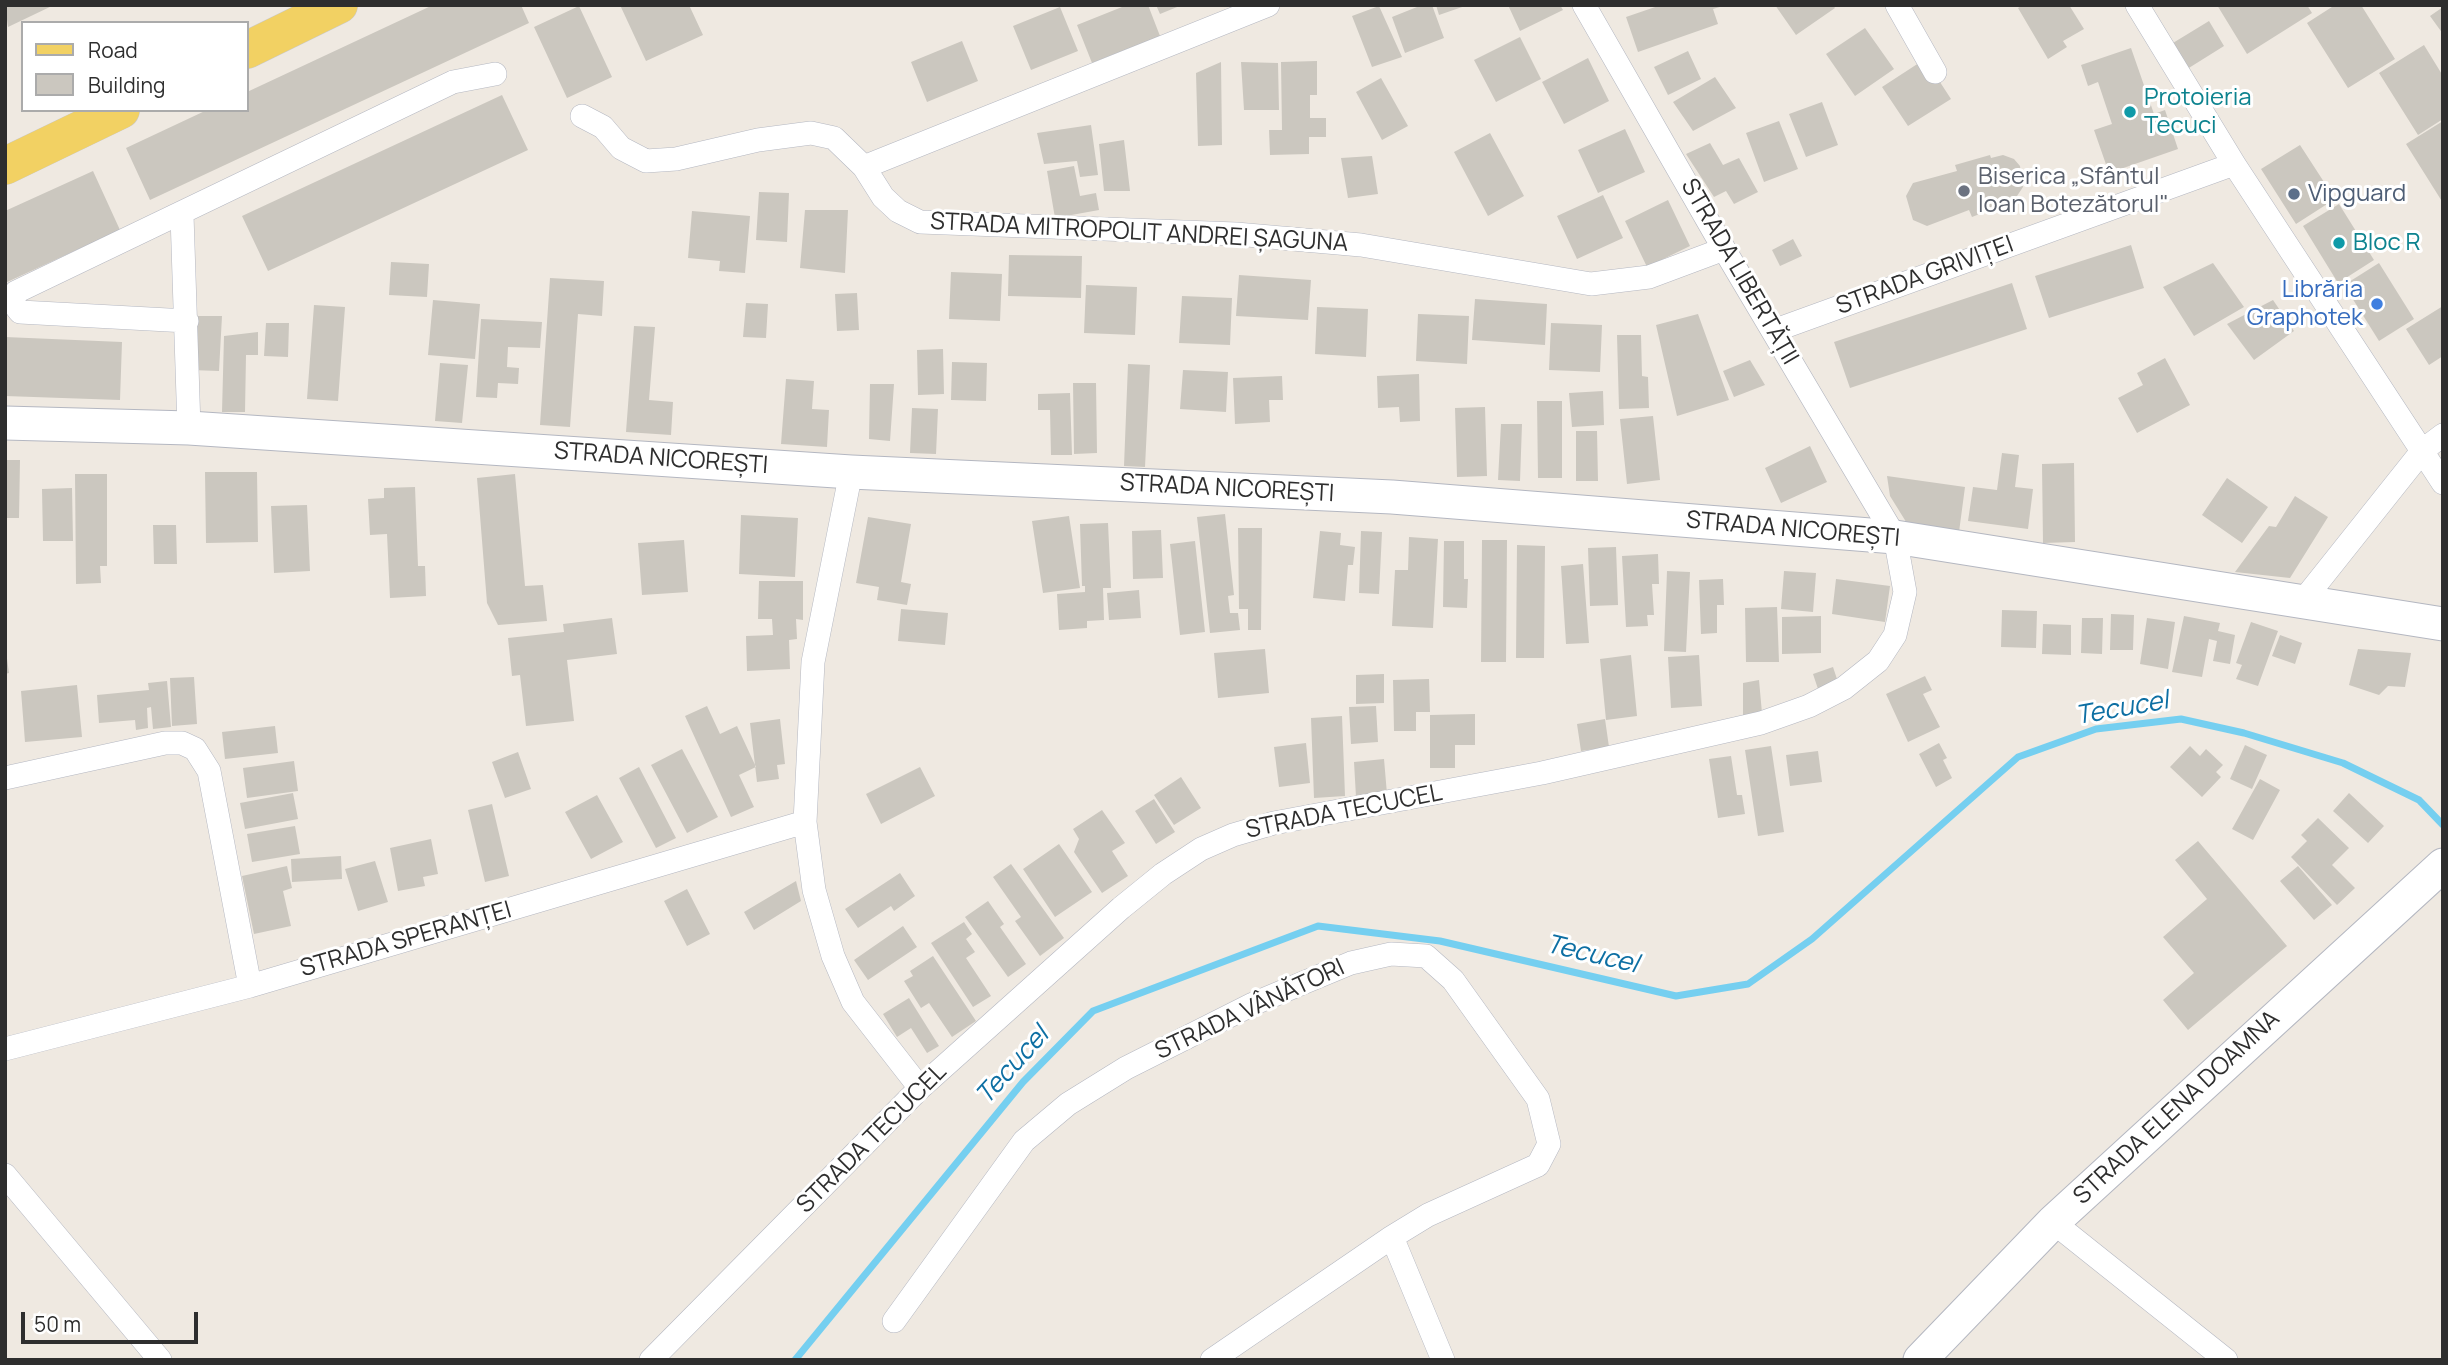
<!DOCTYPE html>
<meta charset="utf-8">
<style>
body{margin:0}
#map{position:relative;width:2448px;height:1365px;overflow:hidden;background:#efe9e1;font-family:Manrope,sans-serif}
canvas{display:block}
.frame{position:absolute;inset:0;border:7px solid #2e2e2e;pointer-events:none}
.legend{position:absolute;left:21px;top:21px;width:228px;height:91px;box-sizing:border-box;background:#fff;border:2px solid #ababab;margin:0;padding:9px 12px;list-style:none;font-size:21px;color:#2e2e2e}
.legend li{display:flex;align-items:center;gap:14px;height:35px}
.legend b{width:35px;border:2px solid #ababab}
.scale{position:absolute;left:21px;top:1312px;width:177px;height:32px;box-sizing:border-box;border:4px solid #2e2e2e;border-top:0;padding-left:9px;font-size:21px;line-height:24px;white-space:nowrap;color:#2e2e2e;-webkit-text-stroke:5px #fff;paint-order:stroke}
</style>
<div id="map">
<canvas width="2448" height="1365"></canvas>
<div class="frame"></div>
<ul class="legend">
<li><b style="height:9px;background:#f2d163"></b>Road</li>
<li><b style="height:19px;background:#cbc7bf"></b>Building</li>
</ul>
<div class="scale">50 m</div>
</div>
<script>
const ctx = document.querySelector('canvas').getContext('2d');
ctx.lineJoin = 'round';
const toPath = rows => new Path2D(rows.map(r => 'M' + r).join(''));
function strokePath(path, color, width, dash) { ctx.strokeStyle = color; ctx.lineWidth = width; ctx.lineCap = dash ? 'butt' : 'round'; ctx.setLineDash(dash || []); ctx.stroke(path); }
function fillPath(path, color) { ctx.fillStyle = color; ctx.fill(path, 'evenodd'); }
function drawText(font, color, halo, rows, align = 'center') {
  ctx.font = font + ' Manrope,sans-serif'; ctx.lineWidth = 6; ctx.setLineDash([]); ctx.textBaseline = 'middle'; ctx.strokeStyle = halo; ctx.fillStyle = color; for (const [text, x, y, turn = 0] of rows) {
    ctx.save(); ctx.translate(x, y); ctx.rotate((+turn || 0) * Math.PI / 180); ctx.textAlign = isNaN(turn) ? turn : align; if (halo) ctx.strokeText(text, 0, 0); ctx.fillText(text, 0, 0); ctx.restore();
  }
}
const stream = toPath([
 [795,1360,1023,1082,1093,1011,1318,926,1440,941,1676,996,1748,984,1812,939,2018,757,2096,729,2181,719,2244,733,2343,763,2419,800,2443,825]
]);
const building = toPath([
 [5,5,54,5,8,27],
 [433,5,521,5,529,23,150,200,126,148,207,110,247,110,247,92],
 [620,5,689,5,703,35,646,61],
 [1127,5,1148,5,1160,36,1092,63,1077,25],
 [1156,5,1182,5,1160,14],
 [1422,5,1432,5,1444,38,1405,53,1392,17],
 [1436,5,1465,5,1465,6,1439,15],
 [1508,5,1560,5,1563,10,1520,31],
 [1661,5,1723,5,1723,6,1713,9,1718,24,1638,52,1626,17],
 [1775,5,1833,5,1835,8,1796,35],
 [2023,5,2069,5,2084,29,2063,41,2067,47,2048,59,2018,8],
 [2217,5,2307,5,2312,13,2247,54],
 [2335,5,2361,5,2395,59,2348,88,2307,23],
 [579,6,612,77,567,98,534,27],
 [1379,6,1402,57,1372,67,1352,16],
 [1060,7,1078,51,1031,70,1013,26],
 [2443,7,2443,34,2430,16],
 [2209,21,2224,46,2184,71,2168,46],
 [1865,28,1894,69,1855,96,1826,54],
 [1520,37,1541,79,1496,102,1474,60],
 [962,41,978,81,927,102,911,62],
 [2424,45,2443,76,2443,119,2418,135,2379,73],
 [2131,48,2154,114,2165,110,2178,149,2109,173,2094,130,2112,124,2098,82,2088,86,2081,65],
 [1688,51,1701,79,1668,95,1654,67],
 [1588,58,1609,101,1564,124,1542,82],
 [1925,59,1951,99,1908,126,1882,87],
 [1317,61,1317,95,1310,95,1310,118,1326,118,1326,137,1309,137,1309,154,1270,155,1269,130,1282,130,1281,62],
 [1221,62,1222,145,1198,146,1196,73],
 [1241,62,1278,63,1279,110,1244,110],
 [1715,77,1736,108,1693,131,1673,102],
 [1381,78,1408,126,1382,140,1356,92],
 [502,95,528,150,268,271,242,216],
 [1822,102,1838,145,1806,157,1789,114],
 [1779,121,1798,169,1764,182,1746,133],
 [2443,121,2443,203,2406,144],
 [1091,125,1098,175,1080,177,1077,161,1044,164,1037,133],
 [1625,129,1645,172,1598,193,1578,150],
 [1490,133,1524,196,1488,216,1454,152],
 [1124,140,1130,191,1104,191,1099,144],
 [1710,143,1723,165,1739,158,1758,192,1734,204,1726,191,1714,197,1686,154],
 [2300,145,2335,199,2296,224,2261,169],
 [1990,155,1991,158,2003,155,2014,159,2020,166,2023,187,2017,196,2004,201,2005,204,1972,217,1969,210,1927,226,1913,220,1906,196,1913,183,1957,171,1955,165],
 [1372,156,1378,194,1348,198,1341,158],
 [1074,166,1080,196,1096,193,1099,210,1055,218,1047,171],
 [93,171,120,230,5,283,5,211],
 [759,192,789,193,787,242,756,240],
 [1603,195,1623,238,1577,259,1557,216],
 [1668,200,1690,246,1647,267,1625,221],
 [2339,204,2374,260,2338,283,2303,226],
 [805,210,848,210,845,273,800,268],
 [692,211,750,216,745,273,719,271,720,261,688,258],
 [1793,239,1802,256,1780,266,1772,250],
 [2131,245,2144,288,2049,318,2035,276],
 [1009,255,1082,256,1081,298,1008,296],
 [391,262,429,264,427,297,389,295],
 [2213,263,2244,307,2194,336,2163,287],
 [2379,263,2414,319,2379,341,2344,285],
 [951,272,1002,274,1000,321,949,319],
 [1239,275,1311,280,1308,320,1236,316],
 [550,278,604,281,602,316,578,314,570,427,540,425],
 [2012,283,2027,329,1850,388,1834,342],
 [1086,285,1137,287,1135,335,1084,333],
 [857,293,859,330,837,331,835,294],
 [1182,296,1232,298,1230,345,1179,343],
 [1475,299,1547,304,1545,345,1472,340],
 [433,300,480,304,475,359,428,355],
 [2273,300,2294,331,2254,360,2227,324],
 [746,303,768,304,766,338,743,337],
 [314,305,345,307,338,401,307,399],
 [2443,306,2443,356,2429,365,2406,329],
 [1317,307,1368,309,1366,357,1315,354],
 [1418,314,1469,316,1467,364,1416,361],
 [1698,314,1729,400,1677,416,1656,325],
 [194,316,222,316,219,371,191,370],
 [481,319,542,322,540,348,508,347,507,367,519,368,518,384,498,383,497,398,476,397],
 [266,323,289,323,288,357,264,356],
 [1551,323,1602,325,1600,372,1549,370],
 [634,326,655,327,649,400,673,402,671,435,626,432],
 [258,332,258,355,246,355,245,412,222,412,224,336],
 [1617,335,1641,335,1642,376,1648,377,1649,408,1619,409],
 [5,337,122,342,120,400,5,396],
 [943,349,944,394,918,395,917,350],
 [2165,358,2190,405,2137,433,2118,398,2143,385,2137,373],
 [1750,360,1765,385,1734,397,1723,371],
 [952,362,987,363,986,401,951,400],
 [440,363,468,365,462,423,435,421],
 [1128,364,1150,365,1145,467,1124,466],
 [1183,370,1228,372,1226,412,1180,409],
 [1419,374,1420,421,1400,422,1399,407,1378,408,1377,376],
 [1282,376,1283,400,1269,400,1270,422,1235,424,1233,378],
 [786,379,814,381,812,409,829,410,827,447,781,444],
 [1073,383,1096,383,1097,453,1074,454],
 [870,384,894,384,890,441,869,439],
 [1603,391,1604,425,1572,427,1569,393],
 [1070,393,1072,455,1051,455,1050,410,1038,410,1038,394],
 [1537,401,1562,401,1562,478,1538,478],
 [1485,407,1487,476,1457,477,1455,408],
 [912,408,938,409,936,454,910,453],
 [1653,416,1660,480,1627,484,1620,419],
 [1501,424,1522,424,1520,481,1498,480],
 [1576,431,1597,431,1598,481,1576,481],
 [1810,446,1827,482,1781,503,1765,468],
 [2002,453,2019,455,2015,487,2033,489,2028,529,1968,521,1973,487,1997,490],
 [5,460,20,460,19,518,5,518],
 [2074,463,2075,542,2043,543,2042,464],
 [205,472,257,472,258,542,206,543],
 [75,474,107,474,107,566,100,566,101,583,76,584],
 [515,474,525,586,543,585,547,621,498,625,487,603,477,478],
 [1887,476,1965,487,1959,532,1908,525,1890,496],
 [2227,478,2268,507,2242,543,2202,515],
 [415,487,418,566,425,566,426,596,390,598,387,534,370,535,368,499,384,498,384,488],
 [72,488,73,541,43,541,42,489],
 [2295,496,2328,517,2290,578,2235,572,2269,526,2276,527],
 [307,505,310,571,274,573,271,506],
 [1225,514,1234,595,1228,596,1230,613,1238,613,1240,630,1210,633,1197,517],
 [741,515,798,518,795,577,739,574],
 [1069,516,1080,588,1043,593,1032,521],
 [868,517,911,524,901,582,911,584,907,605,877,600,879,587,856,583],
 [1108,523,1111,588,1103,588,1104,620,1087,621,1087,628,1059,630,1057,594,1085,592,1085,586,1082,586,1080,524],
 [153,525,176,525,177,564,154,564],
 [1238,528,1262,528,1261,630,1248,630,1248,609,1239,609],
 [1161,530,1163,578,1133,579,1132,531],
 [1320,531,1341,533,1340,545,1355,547,1353,565,1348,565,1345,601,1313,598],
 [1361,531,1382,532,1379,594,1359,593],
 [1409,537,1438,539,1433,628,1392,626,1395,570,1408,570],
 [684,540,688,592,642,595,638,543],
 [1482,540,1507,540,1506,662,1481,662],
 [1195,541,1205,632,1180,635,1170,544],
 [1444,541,1464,541,1464,579,1468,579,1467,608,1443,607],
 [1517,545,1545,546,1544,658,1516,658],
 [1616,547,1618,605,1590,606,1588,548],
 [1658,554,1659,584,1652,584,1654,615,1647,615,1648,626,1626,627,1622,556],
 [1583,564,1589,643,1566,644,1561,566],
 [1667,571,1690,572,1686,652,1664,651],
 [1784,571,1816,573,1813,612,1781,609],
 [1723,579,1724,605,1717,605,1717,633,1701,634,1699,580],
 [1836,579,1890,586,1885,622,1832,614],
 [759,581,803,581,803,620,796,619,797,639,789,640,790,669,747,671,746,636,773,635,772,619,758,619],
 [1139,590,1141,618,1109,620,1107,593],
 [1777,607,1779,662,1746,662,1745,608],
 [901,609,948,613,945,645,898,641],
 [2002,610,2037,611,2036,648,2001,647],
 [2111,614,2134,615,2133,650,2110,650],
 [1821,616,1821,653,1782,654,1782,617],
 [2184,616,2220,623,2218,631,2235,635,2230,664,2213,661,2217,641,2209,639,2202,677,2172,672],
 [612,618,617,654,567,660,574,721,526,726,520,675,512,676,508,638,564,632,563,624],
 [2082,618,2103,618,2102,654,2081,653],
 [2147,618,2175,622,2168,669,2140,664],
 [2251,622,2278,631,2258,686,2236,679,2242,665,2236,663],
 [2043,624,2071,625,2071,655,2042,654],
 [2280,635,2302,643,2295,664,2272,656],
 [5,644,9,673,5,674],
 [1265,649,1269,693,1218,698,1214,653],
 [2358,649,2411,653,2405,687,2388,686,2379,695,2349,685],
 [1631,655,1637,716,1606,720,1600,659],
 [1699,655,1702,706,1671,708,1668,657],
 [1833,667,1838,682,1818,689,1813,674],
 [1384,674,1384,703,1356,704,1356,675],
 [1925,676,1932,690,1923,694,1940,727,1908,742,1886,694],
 [194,677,197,724,172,726,170,678],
 [1429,679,1430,712,1416,712,1416,731,1394,731,1393,680],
 [1759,680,1762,713,1743,717,1743,683],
 [167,681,171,727,153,729,151,707,147,708,148,728,136,730,135,720,99,723,97,695,149,690,148,683],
 [77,685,82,737,25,742,21,691],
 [707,706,720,734,737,726,756,767,739,775,754,807,731,817,685,716],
 [1376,706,1378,742,1351,744,1349,707],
 [1475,714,1475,745,1455,745,1455,768,1430,768,1430,715],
 [1342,716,1345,796,1314,798,1311,718],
 [780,719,785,764,777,765,779,779,757,782,750,723],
 [1605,719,1609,747,1581,751,1577,724],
 [275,726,278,753,225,759,222,732],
 [1306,743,1310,783,1279,787,1274,747],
 [1939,743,1947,758,1943,760,1952,778,1936,787,1919,754],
 [2245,745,2267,755,2252,789,2230,779],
 [1771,746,1784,832,1758,836,1745,750],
 [2190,746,2200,756,2206,749,2223,765,2216,772,2221,777,2202,797,2170,767],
 [682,749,718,817,687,833,651,765],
 [1818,751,1822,782,1790,786,1786,755],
 [518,752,531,789,505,798,492,762],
 [1731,756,1737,795,1742,795,1745,814,1718,818,1709,759],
 [1384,759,1387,794,1356,797,1354,762],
 [294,761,298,791,247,798,243,768],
 [639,767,676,838,656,848,619,778],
 [920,767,935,796,881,824,866,794],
 [1181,777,1201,808,1174,825,1154,795],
 [2260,779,2280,790,2253,840,2232,829],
 [293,793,298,819,245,829,240,803],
 [2349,793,2384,826,2368,843,2333,811],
 [597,795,623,842,591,859,565,812],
 [1154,799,1175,832,1156,844,1135,811],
 [492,804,509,876,485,882,468,810],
 [1102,810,1125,843,1112,851,1128,876,1102,893,1074,852,1079,839,1073,829],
 [2318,818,2349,848,2332,865,2355,888,2337,905,2291,857,2307,841,2301,835],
 [295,826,300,854,252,862,247,834],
 [431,839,438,874,423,877,425,886,398,891,390,848],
 [2198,841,2287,946,2188,1030,2163,1000,2194,973,2163,937,2207,899,2175,860],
 [1059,844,1092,892,1055,917,1023,869],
 [341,856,342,879,292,882,291,859],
 [375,861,388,902,358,911,345,869],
 [1011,864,1064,938,1040,956,1015,921,1021,917,993,877],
 [287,866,292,888,283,891,291,926,254,934,242,876],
 [2298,866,2332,905,2314,920,2280,881],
 [900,873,915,896,894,911,891,906,858,928,845,909],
 [796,881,801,901,754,930,744,912],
 [687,889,710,934,687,946,664,901],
 [988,901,1004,924,1000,927,1026,964,1008,977,965,917],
 [964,922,972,934,966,939,975,952,966,958,991,996,973,1007,931,943],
 [903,926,917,947,868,980,854,960],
 [933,956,976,1021,952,1037,929,1003,921,1008,904,981,913,976,910,971],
 [909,998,939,1046,927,1053,911,1028,897,1037,883,1014]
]);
const street = toPath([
 [1897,5,1935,72],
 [2137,5,2234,164,2443,483],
 [582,116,603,127,621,148,646,161,676,159,758,140,811,133,834,138,864,167,883,197,898,211,920,222,1236,234,1361,245,1591,284,1649,277,1724,249],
 [864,167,1268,5],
 [182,215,189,428],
 [187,321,20,312,13,303,16,292,453,82,495,74],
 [1773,331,2234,164],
 [851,472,813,662,805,822,814,890,833,956,853,1002,920,1088],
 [2302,602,2423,450,2443,435],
 [5,778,165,743,182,743,195,749,209,771,250,986],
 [5,1049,250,986,805,822],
 [5,1175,160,1360],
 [2053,1222,2226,1360],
 [1392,1237,1443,1360],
 [894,1321,1024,1141,1068,1104,1126,1068,1253,1004,1310,980,1351,963,1391,954,1426,956,1453,980,1538,1099,1549,1144,1538,1165,1428,1215,1392,1237,1212,1360],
 [651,1360,920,1088,1121,908,1163,874,1201,849,1233,835,1274,823,1542,773,1761,723,1809,706,1844,688,1878,661,1895,635,1905,592,1895,537,1724,249,1584,5]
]);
const secondary = toPath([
 [5,423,189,428,851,472,1392,497,1895,537,2443,624],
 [1920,1360,2053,1222,2443,865]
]);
const primary = toPath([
 [247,50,339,5],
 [5,166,121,110]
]);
const markers = [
 [2130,112,7,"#0f9aa8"],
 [1964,191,7,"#6b7280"],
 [2294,194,7,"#5c6f8a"],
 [2339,243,7,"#0f9aa8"],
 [2377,304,7,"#3f7fe0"]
];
const cultureNames = [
 ["Protoieria",2144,98],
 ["Tecuci",2144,126],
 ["Bloc R",2353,243]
];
const worshipNames = [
 ["Biserica „Sfântul",1978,177],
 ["Ioan Botezătorul\"",1978,205]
];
const serviceNames = [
 ["Vipguard",2308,194]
];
const streetNames = [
 ["STRADA MITROPOLIT ANDREI ȘAGUNA",1139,233,3],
 ["STRADA LIBERTĂȚII",1739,272,60],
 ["STRADA GRIVIȚEI",1925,276,-20],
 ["STRADA NICOREȘTI",661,459,4],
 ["STRADA NICOREȘTI",1227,489,3],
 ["STRADA NICOREȘTI",1793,530,5],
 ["STRADA TECUCEL",1344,812,-11],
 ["STRADA SPERANȚEI",406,940,-16],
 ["STRADA VÂNĂTORI",1250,1010,-25],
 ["STRADA ELENA DOAMNA",2177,1108,-43],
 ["STRADA TECUCEL",872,1139,-45]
];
const shopNames = [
 ["Librăria",2363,290],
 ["Graphotek",2363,318]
];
const waterNames = [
 ["Tecucel",2122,709,-10],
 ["Tecucel",1592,955,13],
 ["Tecucel",1013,1066,-48]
];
strokePath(stream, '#75cff0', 7);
fillPath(building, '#cbc7bf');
strokePath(street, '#b4b7c1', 24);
strokePath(secondary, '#b4b7c1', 35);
strokePath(primary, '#c9c9c9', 38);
strokePath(street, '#fff', 23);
strokePath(secondary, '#fff', 33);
strokePath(primary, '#f2d163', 37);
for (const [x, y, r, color] of markers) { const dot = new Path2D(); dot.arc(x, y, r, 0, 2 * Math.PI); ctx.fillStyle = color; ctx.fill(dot); strokePath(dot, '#fff', 2.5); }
drawText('24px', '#0d838f', '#fff', cultureNames, 'left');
drawText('24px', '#5b616d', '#fff', worshipNames, 'left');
drawText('24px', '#4e5e75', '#fff', serviceNames, 'left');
drawText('24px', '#2e2e2e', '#fff', streetNames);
drawText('24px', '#366cbe', '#fff', shopNames, 'right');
drawText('italic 26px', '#0d6fa3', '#fff', waterNames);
</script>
